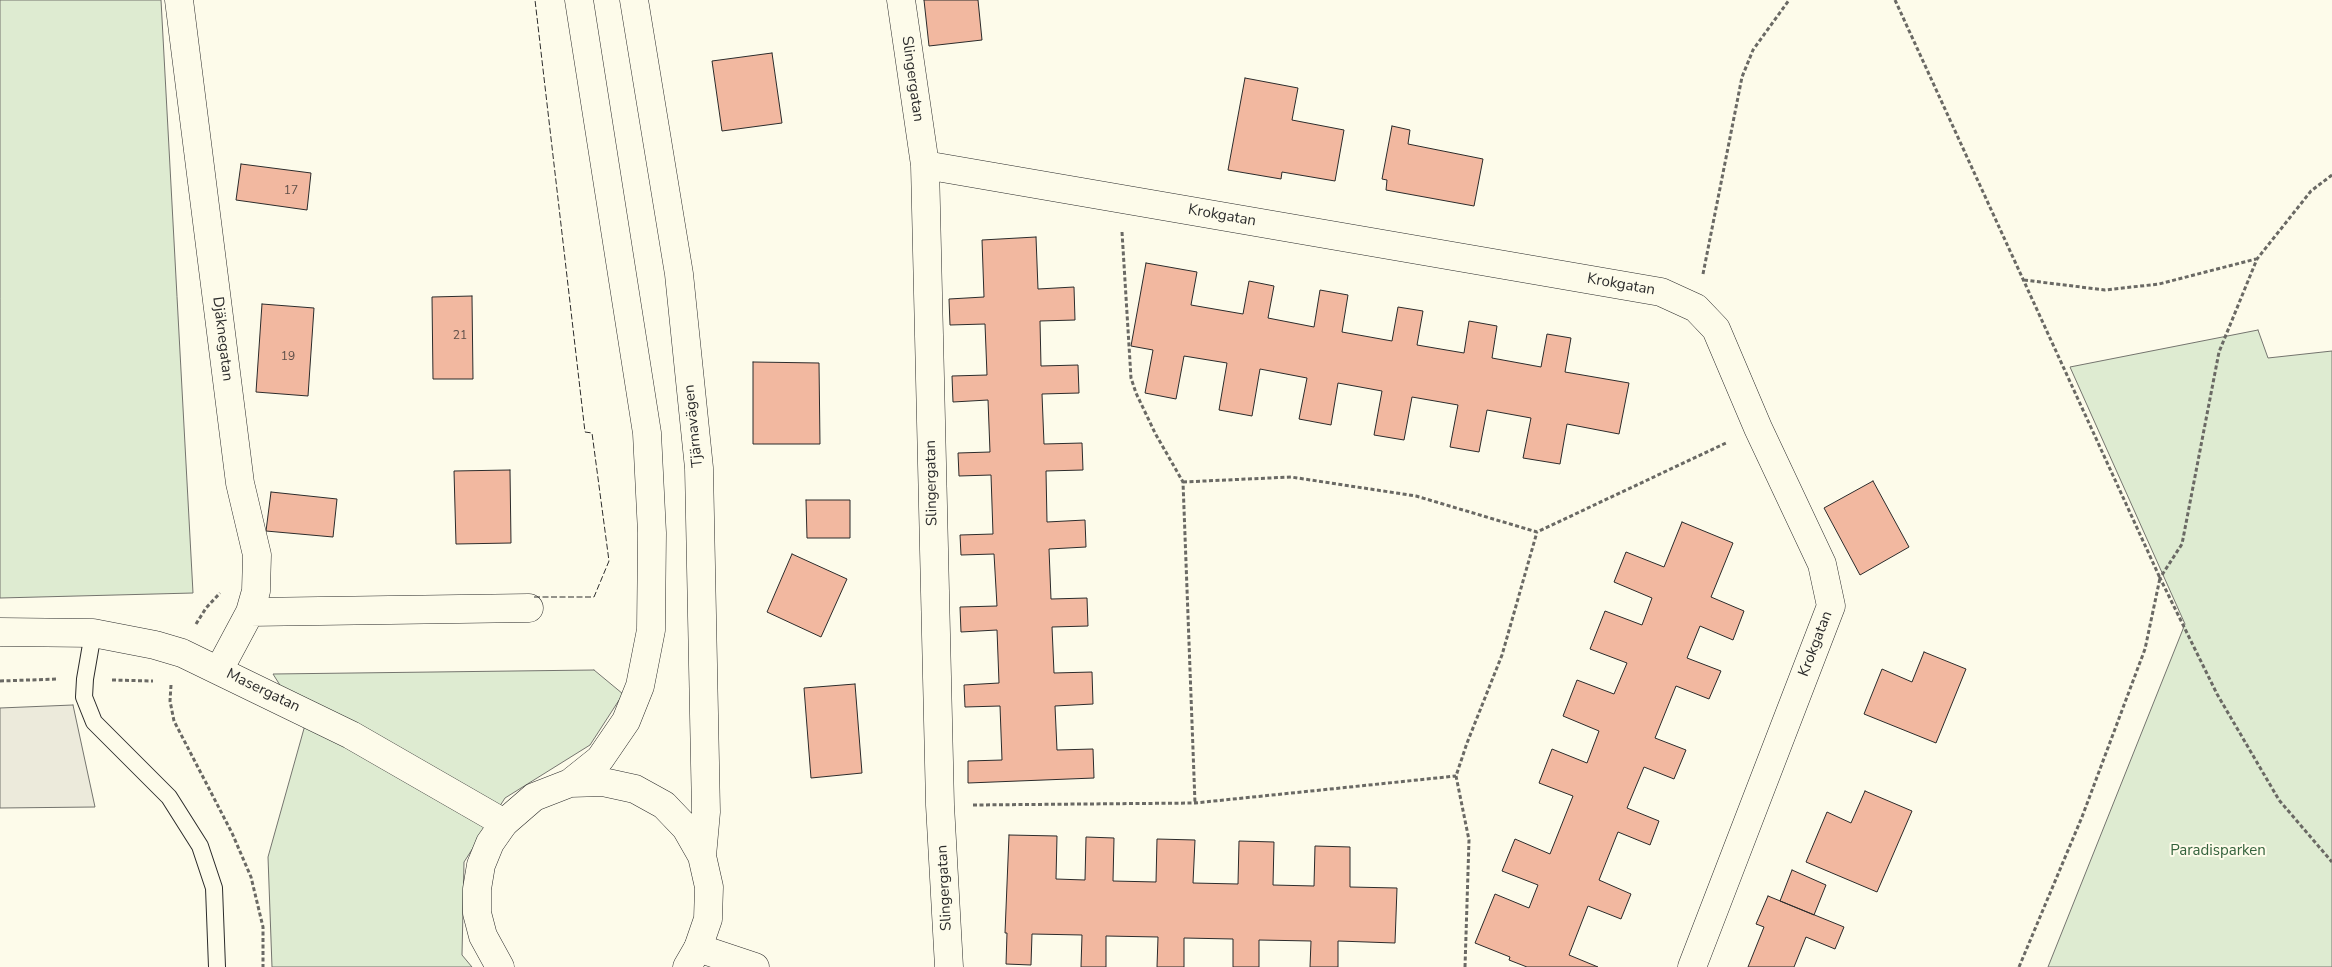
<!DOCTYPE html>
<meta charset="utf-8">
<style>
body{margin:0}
canvas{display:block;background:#fdfbea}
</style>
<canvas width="2332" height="967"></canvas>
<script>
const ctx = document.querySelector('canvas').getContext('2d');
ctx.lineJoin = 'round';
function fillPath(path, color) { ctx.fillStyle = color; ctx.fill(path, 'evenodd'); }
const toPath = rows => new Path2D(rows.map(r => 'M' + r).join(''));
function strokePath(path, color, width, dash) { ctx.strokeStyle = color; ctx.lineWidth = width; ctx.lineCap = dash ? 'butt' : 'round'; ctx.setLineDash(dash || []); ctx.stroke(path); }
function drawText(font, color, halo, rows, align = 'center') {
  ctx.font = font + ' "Nunito Sans",sans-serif'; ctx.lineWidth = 4; ctx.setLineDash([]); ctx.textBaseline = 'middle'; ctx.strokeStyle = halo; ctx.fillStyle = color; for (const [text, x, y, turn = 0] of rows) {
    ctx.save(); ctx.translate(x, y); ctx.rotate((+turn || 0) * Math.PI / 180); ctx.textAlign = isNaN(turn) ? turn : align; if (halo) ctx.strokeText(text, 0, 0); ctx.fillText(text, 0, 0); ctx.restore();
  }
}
const green = toPath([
 [0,0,161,0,193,593,0,598,0,0],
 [2258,330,2268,358,2332,351,2332,967,2048,967,2185,624,2070,367,2258,330],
 [594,670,623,694,590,745,505,798,464,862,462,955,472,967,272,967,268,857,305,725,273,674,594,670]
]);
const parking = toPath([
 [73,705,95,807,0,808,0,708,73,705]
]);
const building = toPath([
 [924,0,978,0,982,40,929,46,924,0],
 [772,53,782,123,722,131,712,61,772,53],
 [1245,78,1298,88,1292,120,1344,130,1335,181,1282,172,1281,179,1228,170,1245,78],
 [1392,126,1410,130,1408,144,1483,159,1474,206,1386,190,1387,180,1382,179,1392,126],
 [241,164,311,173,307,210,236,200,241,164],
 [1036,237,1038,289,1074,287,1075,320,1040,321,1041,366,1078,365,1079,393,1042,394,1044,444,1082,443,1083,470,1046,471,1047,522,1085,520,1086,547,1049,549,1051,599,1087,598,1088,626,1052,627,1054,673,1092,672,1093,704,1055,706,1057,750,1093,749,1094,778,968,783,968,761,1002,760,1000,706,965,707,964,685,999,683,997,630,961,632,960,607,997,606,994,554,961,555,960,535,993,534,991,475,959,476,958,453,990,452,988,400,953,402,952,376,987,375,985,324,950,325,949,299,984,297,982,240,1036,237],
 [1146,263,1197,272,1191,305,1243,314,1249,281,1274,286,1268,318,1314,327,1320,290,1348,295,1342,332,1392,341,1398,307,1423,311,1417,345,1464,353,1469,321,1497,326,1492,358,1541,367,1547,334,1571,338,1565,372,1629,383,1619,434,1567,424,1560,464,1523,458,1531,418,1487,410,1479,452,1450,447,1458,405,1412,397,1404,440,1374,435,1382,391,1338,383,1331,425,1299,419,1307,378,1260,369,1252,416,1219,410,1227,363,1184,356,1176,399,1145,393,1153,350,1131,346,1146,263],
 [472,296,473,379,433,379,432,297,472,296],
 [262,304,314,308,308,396,256,392,262,304],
 [753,362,819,363,820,444,753,444,753,362],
 [510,470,511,543,456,544,454,471,510,470],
 [1873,481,1909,547,1860,575,1824,508,1873,481],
 [271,492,337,499,333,537,266,531,271,492],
 [806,500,850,500,850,538,807,538,806,500],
 [1682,522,1733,543,1711,597,1744,611,1733,640,1700,626,1687,658,1721,671,1709,699,1676,686,1655,738,1686,750,1674,779,1644,767,1627,808,1659,821,1650,845,1618,832,1599,880,1631,894,1621,919,1588,906,1569,955,1598,967,1527,967,1509,960,1510,957,1475,943,1495,894,1529,908,1538,885,1502,871,1515,839,1550,854,1573,796,1539,783,1552,749,1587,763,1599,731,1563,716,1577,680,1614,694,1627,663,1590,649,1605,611,1642,625,1652,598,1614,582,1626,552,1664,567,1682,522],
 [792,554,847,579,821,637,767,612,792,554],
 [1924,652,1966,669,1936,743,1864,714,1882,669,1912,682,1924,652],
 [855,684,862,773,811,778,804,688,855,684],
 [1865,791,1912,811,1877,892,1806,862,1827,812,1851,823,1865,791],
 [1009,835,1057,836,1056,879,1085,880,1086,837,1114,838,1113,881,1156,882,1157,839,1195,840,1193,883,1238,884,1239,841,1274,842,1273,885,1314,886,1315,846,1350,847,1350,887,1397,888,1395,943,1338,941,1338,967,1310,967,1311,941,1259,940,1259,967,1233,967,1233,939,1184,938,1184,967,1157,967,1158,937,1106,936,1106,967,1081,967,1082,935,1032,934,1031,965,1006,964,1007,933,1005,933,1009,835],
 [1792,870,1826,885,1814,915,1780,901,1792,870],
 [1768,896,1844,927,1835,949,1806,937,1794,967,1748,967,1764,927,1756,924,1768,896]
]);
const path = toPath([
 [1895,0,2160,578,2145,649,2082,817,2019,967],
 [2332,175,2311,191,2257,259,2219,352,2182,544,2160,578,2217,694,2279,800,2332,862],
 [1122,232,1131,378,1136,393,1155,433,1183,482,1195,803],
 [1703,274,1742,77,1753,50,1789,0],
 [2024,280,2105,290,2159,284,2256,259],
 [1183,482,1291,477,1416,496,1537,532,1728,442],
 [196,624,206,608,220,593],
 [112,680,153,681],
 [0,681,58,679],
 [171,685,170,701,174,721,232,833,251,877,263,927,263,967],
 [973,805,1195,803,1456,776],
 [1465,967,1469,840,1456,776,1467,743,1502,655,1537,532]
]);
const lane = toPath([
 [93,633,85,679,84,697,94,722,169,797,200,846,214,888,217,967]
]);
const street = toPath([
 [179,0,240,483,257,555,256,591,250,612,219,670],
 [901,0,925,165,940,805,949,967],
 [925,165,1661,292,1696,308,1716,329,1758,428,1822,564,1831,606,1692,967],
 [250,612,529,608],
 [698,948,755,967]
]);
const secondary = toPath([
 [0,632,93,633,155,645,182,653,351,735,504,823]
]);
const highway = toPath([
 [634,0,679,274,699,468,706,812,702,856],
 [570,783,600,759,626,721,640,686,651,630,652,533,647,433,579,0],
 [500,967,483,936,477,913,477,889,481,865,490,843,504,823,534,797,570,783,603,782,635,789,664,805,686,828,702,856,709,887,708,919,698,948,687,967]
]);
const fence = toPath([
 [534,597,594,597,609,561,592,433,585,432,535,0]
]);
const numberNames = [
 ["17",291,191],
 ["21",460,336],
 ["19",288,357]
];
const streetNames = [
 ["Slingergatan",912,79,82],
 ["Krokgatan",1222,216,10],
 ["Krokgatan",1621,285,10],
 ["Djäknegatan",222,339,83],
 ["Tjärnavägen",694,426,-96],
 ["Slingergatan",932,483,-91],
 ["Krokgatan",1816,644,-69],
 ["Masergatan",263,691,26],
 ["Slingergatan",945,888,-93]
];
const parkNames = [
 ["Paradisparken",2218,851]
];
fillPath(green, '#deebd1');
strokePath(green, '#74746e', 1);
fillPath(parking, '#eceadb');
strokePath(parking, '#74746e', 1);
fillPath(building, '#f2b8a0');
strokePath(building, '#2b2b2b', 1);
strokePath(lane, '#2b2b2b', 18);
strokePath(street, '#2b2b2b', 29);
strokePath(secondary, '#2b2b2b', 29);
strokePath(highway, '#2b2b2b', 29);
strokePath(path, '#6a6964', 3, [4, 2.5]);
strokePath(lane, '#fdfbea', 16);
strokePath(street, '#fdfbea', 28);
strokePath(secondary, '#fdfbea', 28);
strokePath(highway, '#fdfbea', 28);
strokePath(fence, '#2b2b2b', 1, [6, 2.5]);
drawText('12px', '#5d4e48', null, numberNames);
drawText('15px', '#2b2b2b', '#fdfbea', streetNames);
drawText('15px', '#34623c', '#fdfbea', parkNames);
</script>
